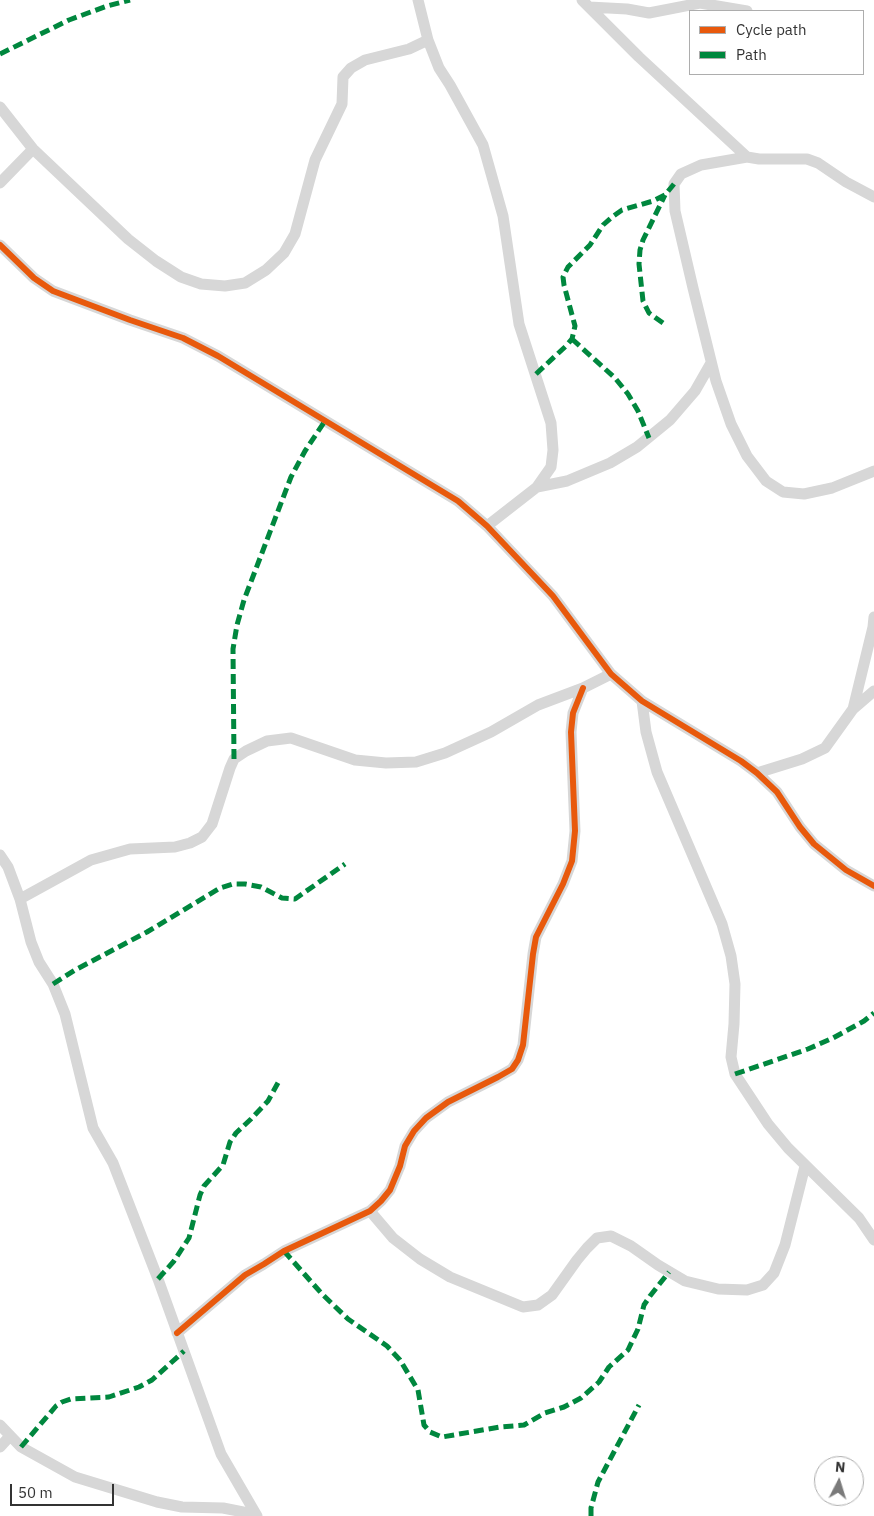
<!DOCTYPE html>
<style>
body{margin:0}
#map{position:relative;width:874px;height:1516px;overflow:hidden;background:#fff;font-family:"IBM Plex Sans",sans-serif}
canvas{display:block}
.legend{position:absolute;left:689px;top:10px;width:175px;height:65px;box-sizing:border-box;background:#fff;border:1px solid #adadad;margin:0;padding:6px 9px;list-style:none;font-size:15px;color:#333}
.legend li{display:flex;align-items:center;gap:10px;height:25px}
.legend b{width:25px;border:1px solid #adadad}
.north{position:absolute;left:814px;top:1456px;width:50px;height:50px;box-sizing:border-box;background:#fff;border:1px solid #adadad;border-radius:50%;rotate:5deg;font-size:14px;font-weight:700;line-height:20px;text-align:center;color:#333}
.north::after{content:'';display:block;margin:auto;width:18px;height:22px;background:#7a7a7a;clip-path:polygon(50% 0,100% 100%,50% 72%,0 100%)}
.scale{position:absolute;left:10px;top:1484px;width:104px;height:22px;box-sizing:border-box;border:2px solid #333;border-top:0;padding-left:6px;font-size:15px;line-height:18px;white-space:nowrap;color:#333;-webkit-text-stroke:4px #fff;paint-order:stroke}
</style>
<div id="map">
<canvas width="874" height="1516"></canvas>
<ul class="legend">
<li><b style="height:6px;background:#e8590c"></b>Cycle path</li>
<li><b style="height:6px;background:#00873e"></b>Path</li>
</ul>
<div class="north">N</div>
<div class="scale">50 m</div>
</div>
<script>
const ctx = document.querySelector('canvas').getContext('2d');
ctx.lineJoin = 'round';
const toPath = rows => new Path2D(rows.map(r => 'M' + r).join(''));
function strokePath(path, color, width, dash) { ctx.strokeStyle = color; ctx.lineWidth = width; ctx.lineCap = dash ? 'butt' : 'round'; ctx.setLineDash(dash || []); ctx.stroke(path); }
const street = toPath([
 [418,0,428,40,439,68,450,85,483,145,503,216,519,324,551,423,553,450,551,467,537,487,487,526],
 [582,0,639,57,747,157,759,159,807,159,818,163,846,182,874,197],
 [589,7,627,9,649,13,700,3,747,11],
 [0,107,33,149,128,239,156,261,181,277,201,284,225,286,245,283,266,270,284,253,295,234,315,160,342,104,343,77,351,68,365,60,409,49,428,40],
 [747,157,701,165,681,174,674,184,675,211,693,288,716,381,731,424,747,456,766,481,783,492,804,494,832,488,874,471],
 [0,183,33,149],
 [0,245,34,278,53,291,130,320,183,338,218,356,458,501,487,526,553,596,611,674,642,701,741,761,757,773,777,792,800,827,814,844,846,870,874,886],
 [537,487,567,481,610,463,637,447,670,420,695,391,711,363],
 [642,701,646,732,657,772,722,924,731,956,735,984,734,1024,731,1057,735,1074,768,1124,788,1148,859,1218,874,1240],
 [853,709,873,627,874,617],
 [757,773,802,759,825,748,853,709,874,691],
 [0,855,8,867,20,899,31,942,39,962,53,984,65,1014,93,1128,113,1163,158,1279,221,1454,257,1516],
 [20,899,91,860,130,849,175,847,190,843,202,837,212,824,230,768,234,759,246,751,267,741,291,738,355,760,386,763,416,762,445,753,491,732,538,705,583,688,611,674],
 [370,1211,393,1238,420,1259,450,1277,523,1307,538,1305,552,1295,577,1260,587,1248,597,1238,611,1236,631,1246,658,1265,685,1281,718,1289,747,1290,763,1285,774,1273,785,1245,805,1166],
 [177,1333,245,1275,264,1264,284,1251,370,1211,381,1201,390,1190,400,1166,405,1146,414,1131,426,1118,448,1102,498,1077,512,1069,518,1060,523,1045,533,954,536,937,563,884,572,861,575,831,571,732,573,713,583,688],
 [0,1425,21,1447,75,1477,157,1502,182,1507,223,1508,243,1512,250,1516],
 [0,1447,10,1436]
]);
const quiet = toPath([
 [0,54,69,20,107,6,130,0],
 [663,323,649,313,643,301,639,264,640,250,643,240,665,195],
 [572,339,615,378,628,394,638,411,649,438],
 [536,374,566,346,572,339,575,326,564,285,563,277,568,267,590,245,603,225,612,217,622,210,653,201,665,195,674,184],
 [234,759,233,649,237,625,244,600,291,477,305,451,325,421],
 [53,984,75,970,147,932,220,888,233,884,245,884,261,887,282,898,295,899,345,864],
 [735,1074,808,1049,833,1038,864,1021,874,1013],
 [284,1251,322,1294,348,1319,387,1346,400,1360,418,1390,424,1425,430,1432,442,1437,500,1427,524,1425,545,1413,564,1407,581,1398,599,1382,609,1367,628,1350,638,1329,644,1305,650,1296,669,1272],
 [158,1279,174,1261,189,1238,200,1195,204,1186,223,1165,230,1142,236,1133,251,1119,268,1101,279,1081],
 [21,1447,56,1406,62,1402,71,1399,109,1397,139,1387,152,1380,184,1351],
 [591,1516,591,1508,598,1482,639,1405]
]);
const cycleway = toPath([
 [0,245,34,278,53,291,130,320,183,338,218,356,458,501,487,526,553,596,611,674,642,701,741,761,757,773,777,792,800,827,814,844,846,870,874,886],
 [177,1333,245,1275,264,1264,284,1251,370,1211,381,1201,390,1190,400,1166,405,1146,414,1131,426,1118,448,1102,498,1077,512,1069,518,1060,523,1045,533,954,536,937,563,884,572,861,575,831,571,732,573,713,583,688]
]);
strokePath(street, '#d7d7d7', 11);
strokePath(quiet, '#00873e', 5, [10, 5]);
strokePath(cycleway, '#e8590c', 6);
</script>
